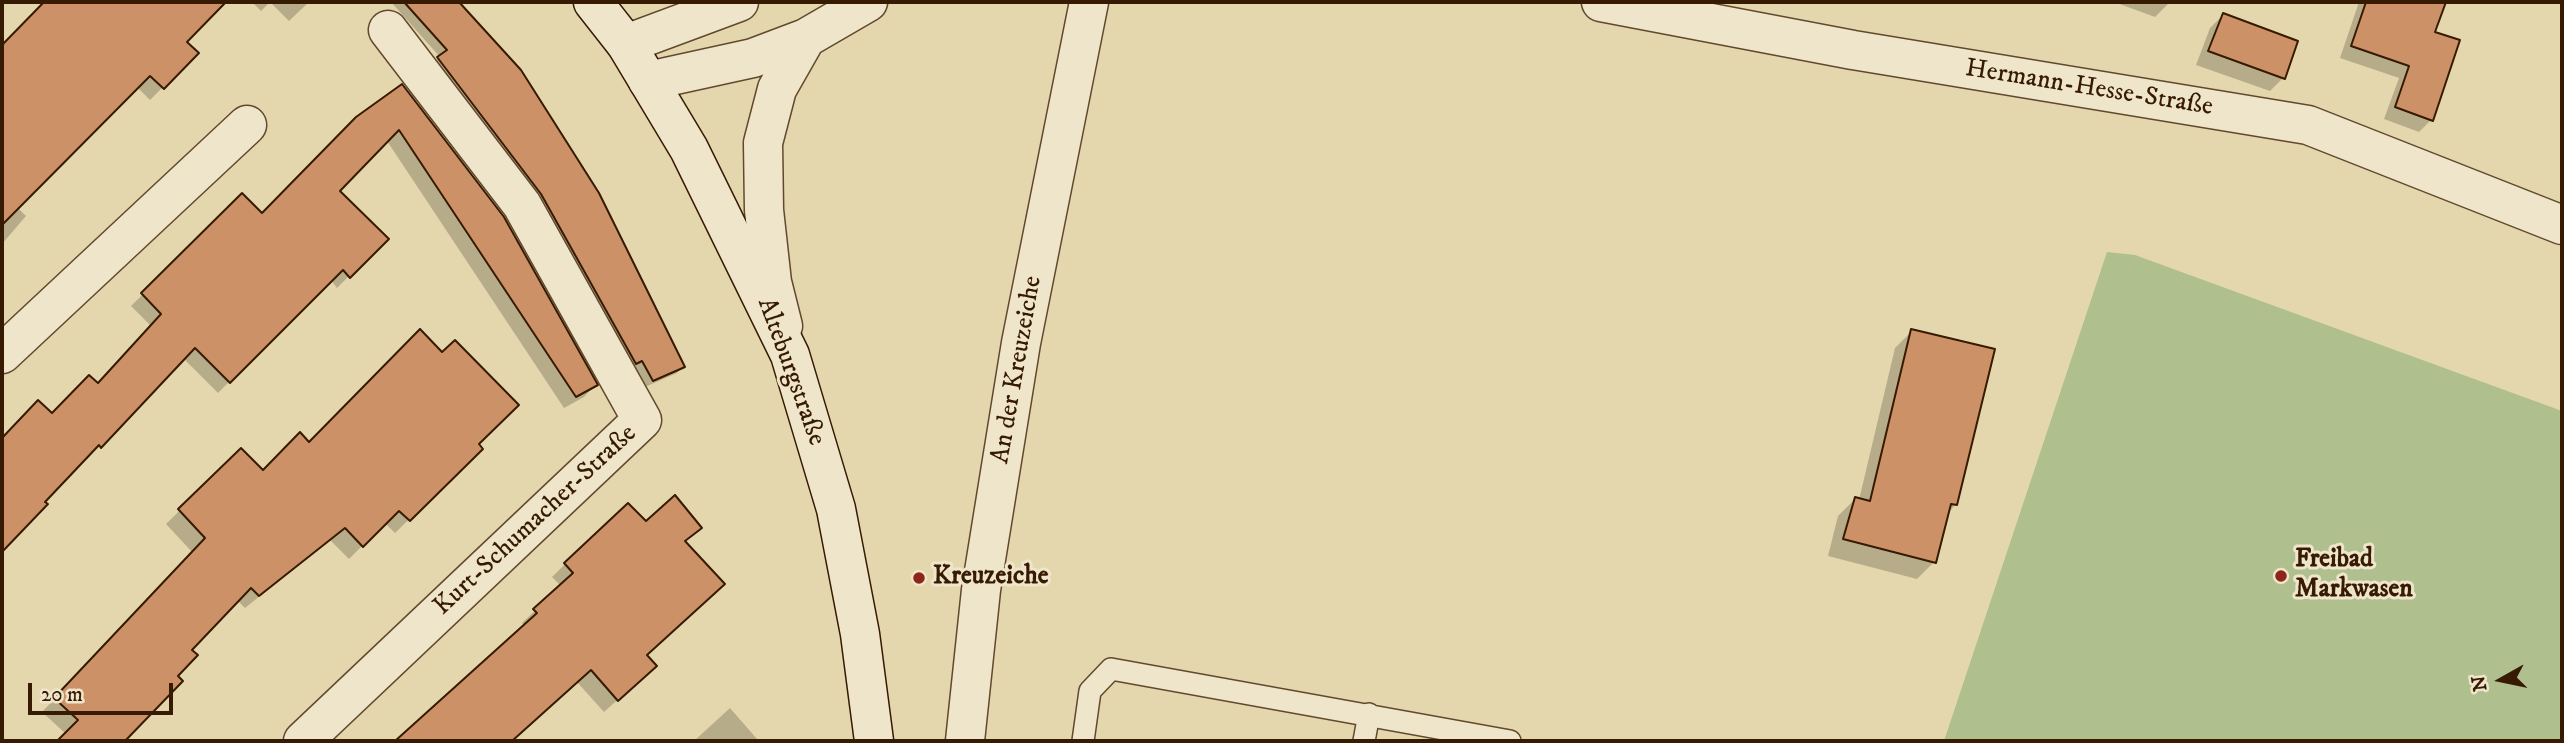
<!DOCTYPE html>
<meta charset="utf-8">
<style>
body{margin:0}
#map{position:relative;width:2564px;height:743px;overflow:hidden;background:#e5d7ad;font-family:"IM FELL DW Pica",serif}
canvas{display:block}
.frame{position:absolute;inset:0;border:4px solid #361a02;pointer-events:none}
.north{position:absolute;left:2466px;top:645px;width:70px;height:70px;-webkit-text-stroke:5px #eee5ca;paint-order:stroke;rotate:261deg;font-size:19px;font-weight:700;line-height:28px;text-align:center;color:#361a02}
.north::after{content:'';display:block;margin:auto;width:24px;height:32px;background:#361a02;clip-path:polygon(50% 0,100% 100%,50% 72%,0 100%)}
.scale{position:absolute;left:28px;top:683px;width:145px;height:32px;box-sizing:border-box;border:4px solid #361a02;border-top:0;padding-left:9px;font-size:21px;line-height:24px;white-space:nowrap;color:#361a02;-webkit-text-stroke:5px #eee5ca;paint-order:stroke}
</style>
<div id="map">
<canvas width="2564" height="743"></canvas>
<div class="frame"></div>
<div class="north">N</div>
<div class="scale">20 m</div>
</div>
<script>
const ctx = document.querySelector('canvas').getContext('2d');
ctx.lineJoin = 'round';
function fillPath(path, color) { ctx.fillStyle = color; ctx.fill(path, 'evenodd'); }
const toPath = rows => new Path2D(rows.map(r => 'M' + r).join(''));
function strokePath(path, color, width, dash) { ctx.strokeStyle = color; ctx.lineWidth = width; ctx.lineCap = dash ? 'butt' : 'round'; ctx.setLineDash(dash || []); ctx.stroke(path); }
function drawText(font, color, halo, rows, align = 'center') {
  ctx.font = font + ' "IM FELL DW Pica",serif'; ctx.lineWidth = 6; ctx.setLineDash([]); ctx.textBaseline = 'middle'; ctx.strokeStyle = halo; ctx.fillStyle = color; for (const [text, x, y, turn = 0] of rows) {
    ctx.save(); ctx.translate(x, y); ctx.rotate((+turn || 0) * Math.PI / 180); ctx.textAlign = isNaN(turn) ? turn : align; if (halo) ctx.strokeText(text, 0, 0); ctx.fillText(text, 0, 0); ctx.restore();
  }
}
const green = toPath([
 [2107,252,2135,255,2562,411,2562,741,1944,741]
]);
const shadow = toPath([
 [48,2,62,14,74,2,224,2,185,42,197,53,150,100,137,87,17,207,26,216,2,244,2,49],
 [252,2,270,2,261,11],
 [270,2,309,2,289,21],
 [391,2,457,2,520,71,683,366,677,373,645,387,635,367,629,370,431,65,440,57],
 [2114,2,2170,2,2155,17],
 [2359,2,2444,2,2433,33,2431,120,2419,132,2384,119,2399,78,2340,58],
 [2223,15,2283,78,2270,91,2196,65,2210,28],
 [401,86,595,385,584,397,564,408,387,141,338,191,386,239,337,288,331,280,218,393,183,358,2,549,2,440,38,402,52,416,97,385,151,326,131,306,242,196,262,216],
 [1912,331,1956,504,1947,514,1934,562,1917,579,1828,556,1838,516,1855,499,1859,500,1895,348],
 [309,444,476,444,481,449,395,533,385,523,349,559,330,540,245,608,237,600,190,650,176,676,181,681,121,741,59,741,66,734,42,712,193,553,166,524,241,450,263,472],
 [645,524,700,527,684,542,645,656,642,678,604,712,577,682,512,741,398,741,525,626,522,623,561,586,552,577,565,564],
 [730,708,757,739,754,741,694,741]
]);
const building = toPath([
 [44,2,226,2,187,42,199,53,164,89,150,76,2,225,2,45,44,2],
 [404,2,459,2,521,70,599,193,685,367,653,381,642,361,636,364,541,194,437,57,447,50,404,2],
 [2366,2,2446,2,2435,32,2460,40,2433,121,2395,107,2409,66,2351,46,2366,2],
 [2223,13,2298,41,2285,79,2208,51,2223,13],
 [402,84,504,217,598,385,576,397,399,130,340,191,389,239,350,278,343,270,230,383,195,348,101,448,99,445,45,502,48,504,2,552,2,438,38,400,52,413,89,375,98,383,161,314,141,293,242,193,262,213,356,117,402,84],
 [420,329,442,352,455,340,519,405,479,444,483,449,410,521,399,511,363,547,345,528,259,596,251,588,192,650,198,655,178,676,183,681,125,741,57,741,78,720,54,698,205,538,178,509,241,448,263,470,300,432,309,442,420,329],
 [1911,329,1995,349,1957,505,1951,504,1936,563,1843,539,1855,497,1870,501,1911,329],
 [675,495,702,528,685,541,725,584,647,655,657,666,618,701,591,670,512,741,395,741,537,613,533,609,573,573,564,563,628,503,646,521,675,495]
]);
const lane = toPath([
 [1083,741,1090,691,1111,669,1510,741],
 [1364,741,1369,714]
]);
const street = toPath([
 [1601,2,1853,50,2308,125,2562,225],
 [626,44,739,2],
 [648,81,753,58,806,38,868,2],
 [783,326,772,282,764,210,763,143,777,89,806,38],
 [2,354,247,125],
 [303,741,642,420,522,205,388,30],
 [965,741,981,590,1021,343,1089,2]
]);
const secondary = toPath([
 [593,2,626,44,689,149,790,355,836,509,860,634,874,741]
]);
const markers = [
 [2281,576,7,"#8f2418"],
 [919,578,7,"#8f2418"]
];
const streetNames = [
 ["Hermann-Hesse-Straße",2089,89,9],
 ["An der Kreuzeiche",1018,370,-80],
 ["Alteburgstraße",790,372,70],
 ["Kurt-Schumacher-Straße",536,521,-43]
];
const poiNames = [
 ["Freibad",2295,561],
 ["Markwasen",2295,591],
 ["Kreuzeiche",933,578]
];
fillPath(green, '#afbf8e');
fillPath(shadow, '#0003');
fillPath(building, '#cc9167');
strokePath(building, '#361a02', 2);
strokePath(lane, '#62492d', 24);
strokePath(street, '#62492d', 41);
strokePath(secondary, '#361a02', 41);
strokePath(lane, '#eee5ca', 21);
strokePath(street, '#eee5ca', 38);
strokePath(secondary, '#eee5ca', 38);
for (const [x, y, r, color] of markers) { const dot = new Path2D(); dot.arc(x, y, r, 0, 2 * Math.PI); ctx.fillStyle = color; ctx.fill(dot); strokePath(dot, '#eee5ca', 2.5); }
drawText('26px', '#361a02', '#eee5ca', streetNames);
drawText('bold 26px', '#361a02', '#eee5ca', poiNames, 'left');
</script>
